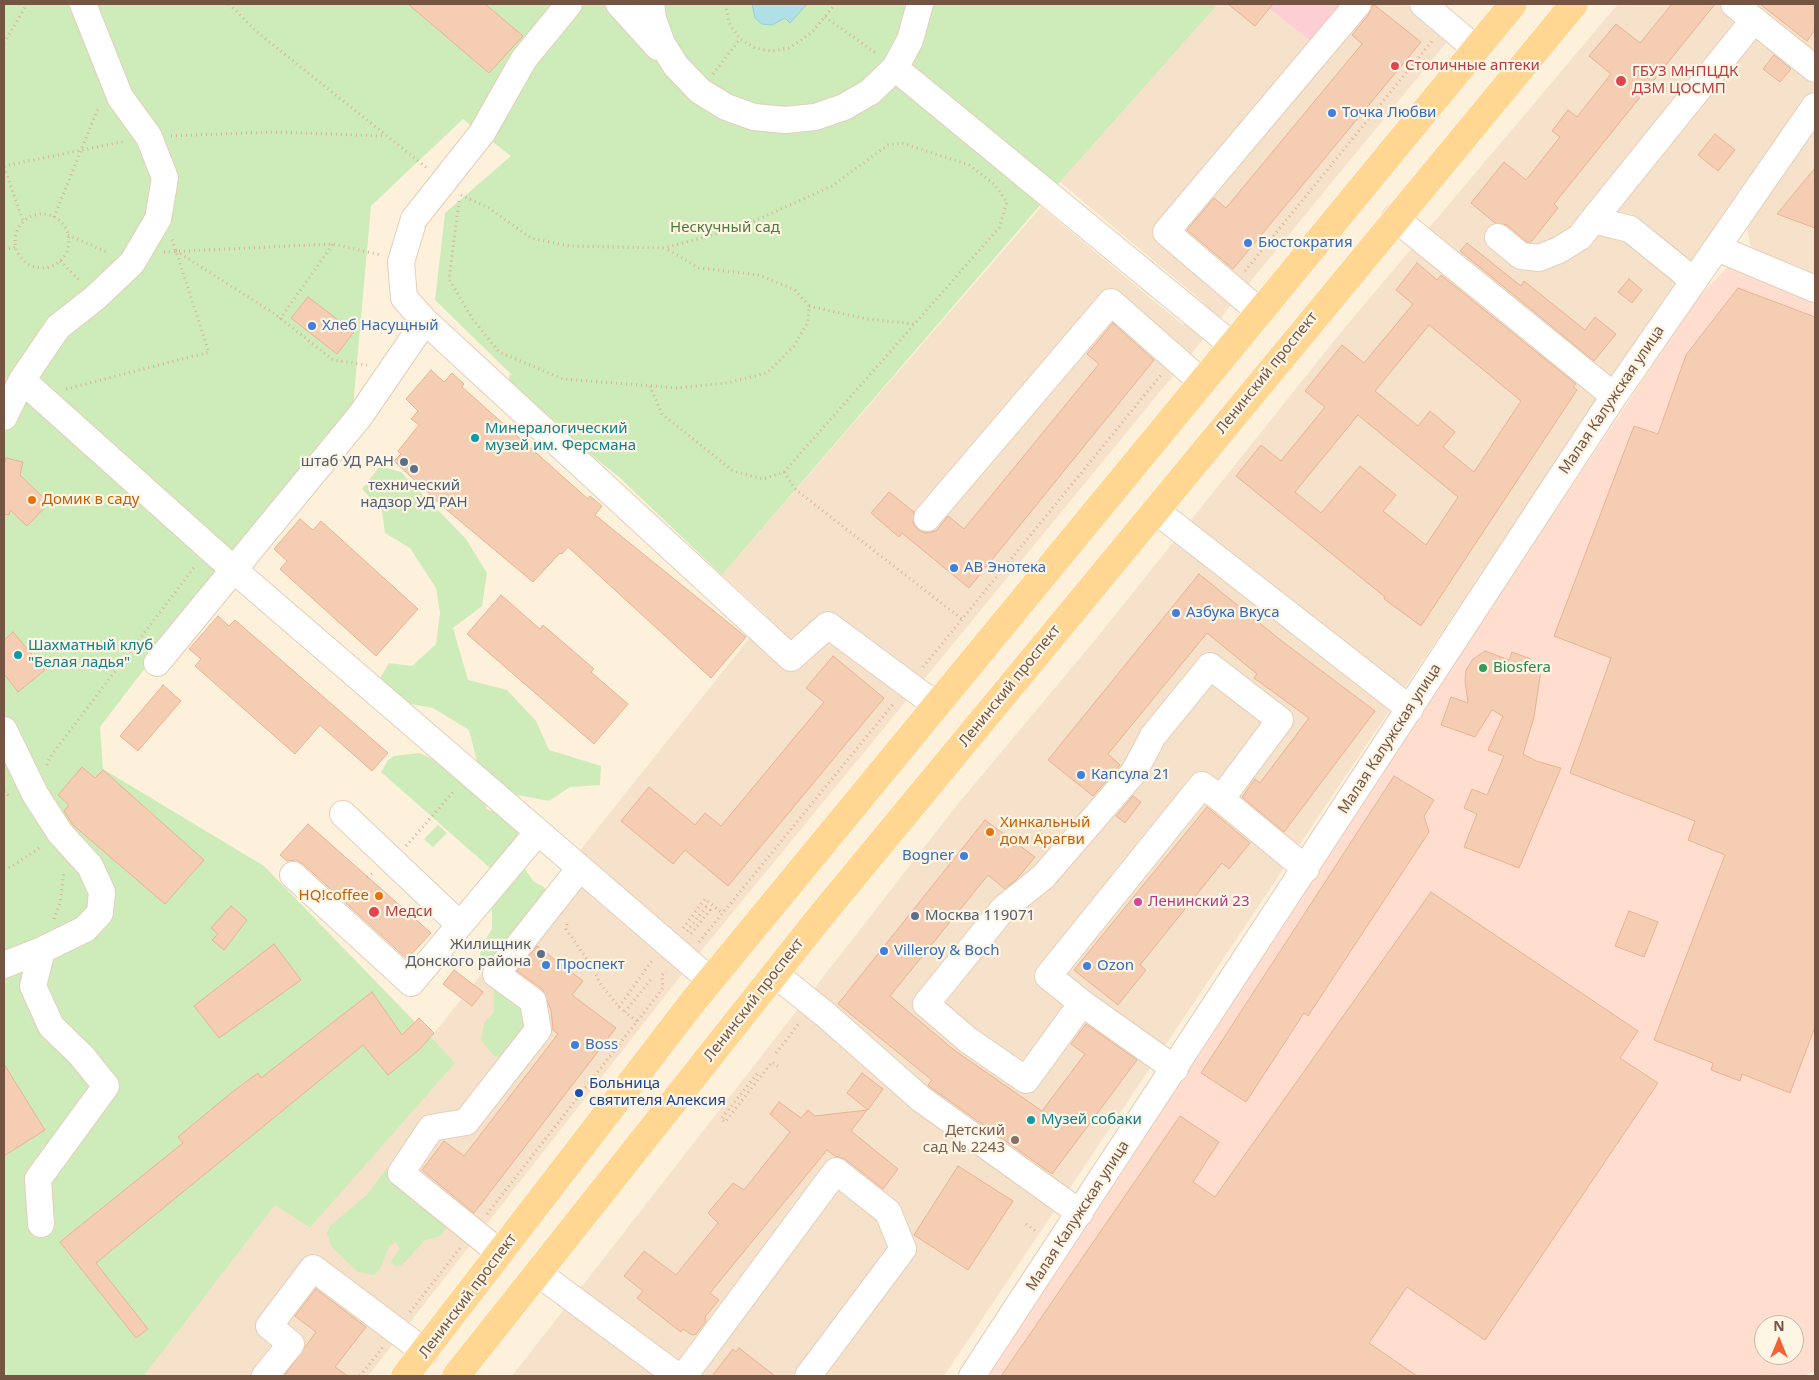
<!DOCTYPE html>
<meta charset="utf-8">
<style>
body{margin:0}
#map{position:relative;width:1819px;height:1380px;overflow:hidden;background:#fef1dc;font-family:"Noto Sans",sans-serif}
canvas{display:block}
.frame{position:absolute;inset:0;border:5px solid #745544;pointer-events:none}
.north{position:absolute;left:1754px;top:1315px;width:50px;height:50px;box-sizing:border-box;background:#fff5e4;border:1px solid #c7b5a4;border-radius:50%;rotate:0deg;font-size:14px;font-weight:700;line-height:20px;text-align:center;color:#745544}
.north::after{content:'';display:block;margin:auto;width:18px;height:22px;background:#f26237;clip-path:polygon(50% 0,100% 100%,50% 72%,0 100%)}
</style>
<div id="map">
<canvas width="1819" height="1380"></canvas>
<div class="frame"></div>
<div class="north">N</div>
</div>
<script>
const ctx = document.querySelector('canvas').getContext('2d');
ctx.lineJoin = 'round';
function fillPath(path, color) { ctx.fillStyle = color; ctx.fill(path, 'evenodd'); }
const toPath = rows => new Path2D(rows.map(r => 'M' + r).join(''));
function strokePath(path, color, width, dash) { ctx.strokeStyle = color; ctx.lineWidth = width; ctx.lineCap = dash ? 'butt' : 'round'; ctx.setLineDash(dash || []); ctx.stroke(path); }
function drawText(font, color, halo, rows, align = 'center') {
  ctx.font = font + ' "Noto Sans",sans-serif'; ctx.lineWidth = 4.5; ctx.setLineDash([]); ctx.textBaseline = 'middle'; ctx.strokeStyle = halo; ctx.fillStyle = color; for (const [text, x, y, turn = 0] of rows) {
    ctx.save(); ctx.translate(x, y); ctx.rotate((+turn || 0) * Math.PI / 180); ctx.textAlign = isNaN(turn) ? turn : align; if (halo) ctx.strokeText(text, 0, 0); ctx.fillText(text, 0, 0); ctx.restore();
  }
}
const residential = toPath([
 [1218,4,1263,4,1312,42,1346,4,1406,4,1447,42,683,973,368,1376,144,1376,275,1205,310,1228,454,1063,431,1037,767,616,722,575,1041,207,1183,325,1203,302,1060,182],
 [1618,4,1815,4,1815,88,1612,378,944,1376,512,1376,957,805,1099,635,1341,332],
 [1815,128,1815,276,1754,249,1750,245,1747,227]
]);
const commercial = toPath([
 [1731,264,1815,301,1815,1371,1802,1376,979,1376,1698,297],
 [1764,1325,1794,1325,1794,1355,1764,1355]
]);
const medical = toPath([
 [1263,4,1346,4,1312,42]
]);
const green = toPath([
 [4,4,1218,4,1060,182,722,575,619,477,516,395,510,386,509,375,512,375,435,300,445,213,511,156,463,119,371,206,353,407,219,571,100,727,103,769,264,866,415,1022,407,1030,423,1045,431,1037,455,1063,310,1228,275,1205,144,1376,4,1376],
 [380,466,401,472,466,539,487,573,482,606,453,628,468,680,507,690,536,721,549,750,601,766,600,785,570,787,549,801,507,793,478,765,469,730,433,708,400,702,379,680,389,663,412,666,436,644,440,613,436,588,410,548,385,533,382,511,362,489],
 [419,753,442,763,486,802,486,809,497,813,517,829,522,865,534,882,544,887,547,892,509,948,518,1001,530,1029,502,1059,493,1055,481,1040,484,1023,494,1012,494,989,484,977,479,962,481,947,492,929,492,896,498,875,381,772,388,760,394,756],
 [438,825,447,833,433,847,424,839],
 [386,1169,396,1169,450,1221,441,1236,425,1240,403,1264,395,1267,391,1261,400,1249,396,1242,389,1246,380,1269,374,1275,358,1272,331,1246,327,1233,330,1226,367,1195]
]);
const water = toPath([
 [752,4,807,4,790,23,785,18,772,25,762,24,755,18,752,4]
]);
const building = toPath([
 [408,4,485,4,523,36,489,73,408,4],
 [1228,4,1273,4,1255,26,1228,4],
 [1373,4,1421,42,1233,269,1187,230,1214,198,1226,208,1362,44,1352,35,1369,14,1373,4],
 [1672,4,1715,4,1554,204,1558,208,1531,242,1527,242,1507,225,1495,223,1471,203,1504,162,1526,180,1560,137,1552,131,1568,110,1577,117,1611,74,1589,56,1616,24,1640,43,1672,4],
 [1760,4,1815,4,1815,30,1807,41,1760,4],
 [1774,55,1791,69,1780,82,1763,69,1774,55],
 [1715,134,1735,150,1718,171,1698,155,1715,134],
 [1815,168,1815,228,1777,214,1815,168],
 [1467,243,1521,286,1524,281,1585,330,1595,317,1616,334,1594,361,1460,251,1467,243],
 [1417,263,1437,280,1441,275,1576,384,1573,387,1577,390,1421,626,1384,599,1385,597,1236,476,1261,445,1281,461,1325,407,1305,391,1342,345,1364,363,1413,304,1396,290,1417,263],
 [1429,325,1521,401,1474,472,1443,447,1455,432,1430,411,1418,426,1375,391,1429,325],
 [1358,415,1458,497,1426,545,1383,511,1396,495,1360,466,1321,513,1295,492,1358,415],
 [1629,279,1642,290,1632,303,1618,292,1629,279],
 [1738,288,1815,317,1815,1027,1790,1093,1742,1074,1740,1081,1711,1070,1713,1063,1654,1040,1725,855,1688,840,1695,821,1570,773,1611,658,1554,636,1634,426,1658,434,1686,355,1738,288],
 [308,297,354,332,337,354,291,318,308,297],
 [1113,323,1154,360,969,588,902,533,899,537,871,513,889,492,914,512,913,523,918,530,925,533,936,531,948,516,964,529,1099,364,1087,354,1113,323],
 [431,370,444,382,452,373,464,384,462,387,588,499,590,496,602,506,595,515,746,637,711,678,568,547,562,554,560,553,533,582,448,511,394,461,401,454,398,451,419,425,411,419,418,411,406,399,431,370],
 [6,458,23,462,20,475,49,503,27,526,10,510,9,515,4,514,4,460,5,462,6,458],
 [300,519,313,530,321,521,418,609,376,656,280,569,287,561,274,549,300,519],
 [1199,574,1283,642,1375,711,1284,832,1242,797,1255,779,1260,783,1309,718,1254,678,1257,674,1207,633,1108,754,1120,765,1093,796,1048,760,1199,574],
 [501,595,540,629,543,625,594,669,591,672,628,704,594,744,467,634,501,595],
 [218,616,229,626,235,620,388,753,372,771,320,725,295,754,195,666,201,659,189,649,218,616],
 [13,632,45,670,18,692,4,674,4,640,13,632],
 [1485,651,1509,660,1512,652,1531,659,1528,666,1541,670,1534,717,1523,754,1536,761,1561,768,1519,868,1464,847,1477,814,1464,808,1472,789,1487,795,1504,756,1488,750,1503,716,1492,710,1475,737,1441,725,1451,697,1468,703,1465,680,1466,670,1473,659,1485,651],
 [833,656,884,698,728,886,685,850,673,864,621,821,649,787,695,825,705,813,721,826,824,702,806,688,833,656],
 [163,685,181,701,138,751,120,736,163,685],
 [82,767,95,778,103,770,204,860,165,904,73,825,64,811,69,805,58,795,82,767],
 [1394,776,1434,800,1424,816,1429,832,1308,1016,1304,1013,1246,1102,1201,1073,1394,776],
 [1133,796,1141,802,1125,823,1116,816,1133,796],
 [1207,807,1250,843,1229,869,1222,863,1140,965,1146,970,1118,1005,1074,970,1207,807],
 [985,820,1035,857,1016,880,1005,889,988,875,890,996,954,1050,1042,1111,1085,1054,1071,1044,1086,1024,1137,1060,1052,1174,930,1087,928,1085,932,1080,838,1004,985,820],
 [308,824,431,933,407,959,303,864,296,860,287,861,280,855,308,824],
 [1431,892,1638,1031,1620,1058,1658,1083,1485,1340,1407,1287,1369,1343,1417,1376,1001,1376,1180,1116,1219,1142,1193,1182,1215,1197,1431,892],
 [231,906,247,920,224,950,212,940,218,934,211,928,231,906],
 [1629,911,1658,922,1644,957,1615,946,1629,911],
 [274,944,301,980,219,1038,194,1006,274,944],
 [537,946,583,981,572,995,616,1028,474,1213,422,1170,444,1141,464,1156,558,1034,553,1030,551,1010,542,989,517,971,537,946],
 [454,970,483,992,472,1006,443,984,454,970],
 [372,992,402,1035,419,1018,434,1033,420,1049,388,1075,363,1045,96,1263,148,1329,136,1338,60,1242,183,1143,178,1137,231,1093,258,1073,261,1078,372,992],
 [4,1064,45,1130,4,1156,4,1064],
 [862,1073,883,1089,868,1110,847,1093,862,1073],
 [779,1102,801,1118,808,1110,815,1116,867,1110,851,1131,898,1169,883,1189,845,1159,835,1156,827,1150,710,1293,719,1300,705,1317,706,1321,696,1334,692,1335,683,1329,681,1332,637,1298,643,1291,624,1276,644,1251,676,1275,718,1223,708,1213,733,1183,744,1190,790,1132,770,1114,779,1102],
 [958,1166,1013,1201,968,1270,914,1235,958,1166],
 [316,1289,366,1327,335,1367,348,1376,284,1376,316,1332,295,1316,316,1289],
 [739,1348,775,1376,712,1376,733,1349,736,1352,739,1348]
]);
const path = toPath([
 [229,4,257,32,427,168],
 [725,4,730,25,740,39,755,48,772,51,789,48,803,39,813,31,835,4],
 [825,17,877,54],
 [4,43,27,4],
 [713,74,740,39],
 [171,136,272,132,386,136],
 [4,166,126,141],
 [4,167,23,221],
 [461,195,489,208,531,238,569,246,665,248,741,227,832,186,888,145,902,143,969,165,994,184,1007,202,999,228,784,472,763,479,733,471,662,414,650,386],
 [459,201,449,279,472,318,499,352,563,379,678,388,726,383,767,373,794,346,808,322,809,306,795,290,759,275,699,268,665,248],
 '15 241a27 27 0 1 1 54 0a27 27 0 1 1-54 0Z',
 [54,217,99,106],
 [68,235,109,253],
 [4,250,15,247],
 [176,251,275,314,333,360,367,365],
 [164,252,333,244,381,255],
 [60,261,81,282],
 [1245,271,1432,41],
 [809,306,867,319,914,324],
 [280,319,333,244],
 [66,389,209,352,172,239],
 [784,472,796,490,962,619],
 [923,667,1161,375],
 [47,765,50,757,195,566],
 [4,791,10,798],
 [406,846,455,790],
 [4,869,11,867,42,846],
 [367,877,373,873],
 [54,919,60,903,64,872],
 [567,924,566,929,595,971,599,982,619,1007,625,1012],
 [683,928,705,899,723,914],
 [687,931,706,907,710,910,691,934],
 [699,942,894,703],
 [619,1007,653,959],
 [637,1021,625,1012,652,978],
 [776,1053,800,1022],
 [757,1074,721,1119,725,1122,772,1062,780,1068],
 [487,1214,663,988,662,975,666,971],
 [1026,1224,1037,1232],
 [410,1312,460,1248],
 [360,1376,383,1347]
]);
const minor = toPath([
 [619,4,658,47],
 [651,4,653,19,662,44,676,66,700,91,726,107,754,117,785,120,815,117,844,107,870,92,895,68,910,40,920,4],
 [1423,4,1476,49],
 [1734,4,1815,69],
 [895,68,1232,345],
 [482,133,524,59,569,4],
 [1395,218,1614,396],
 [1593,220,1754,20],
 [1498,237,1521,256,1539,258,1559,250,1580,237,1593,220,1630,229,1693,280],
 [1717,248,1815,289],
 [1260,312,1166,232,1358,4],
 [425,321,791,658,828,625,936,705],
 [22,380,233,569,710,980],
 [4,417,22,380,58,327,95,298,132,263,158,219,165,178,149,137,120,97,83,4],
 [1155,510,1410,709],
 [927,518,1111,302,1202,382],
 [157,663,360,416,425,321,404,298,401,262,414,219],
 [4,730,35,794,60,833,90,866,102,892,100,913,85,929,42,950,4,965],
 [343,814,460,925],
 [293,875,411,983,538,832],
 [775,974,826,1015,921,1099,1080,1213],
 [1082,1003,1048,976,1202,785,1221,799],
 [1175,1069,1082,1003,1026,1080,968,1040,926,1004,1003,909,1043,877,1134,772,1153,736,1210,666,1280,720,1221,799,1306,869],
 [41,1224,38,1179,106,1086,81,1055,51,1026,33,986,42,950],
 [500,1253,401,1173,431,1128,466,1122,538,1030,533,1001,496,974,580,868],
 [538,1273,677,1376],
 [265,1376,291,1344,269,1326,313,1268,425,1352],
 [684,1376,836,1171,888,1212,903,1249,808,1376],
 [972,1376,1614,396,1815,106]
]);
const major = toPath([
 [405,1376,695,999,1513,4],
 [456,1376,820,917,1574,4]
]);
const minorBridge = toPath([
 [414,219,482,133]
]);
const markers = [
 [1395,66,5,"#e0444e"],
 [1621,81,6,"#e0444e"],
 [1332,113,5,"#3f7fe0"],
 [1248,243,5,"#3f7fe0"],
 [312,326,5,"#3f7fe0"],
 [475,438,5,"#0f9aa8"],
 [404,462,5,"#5c6f8a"],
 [414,469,5,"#5c6f8a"],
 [32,500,5,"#e8710a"],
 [954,568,5,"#3f7fe0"],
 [1176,613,5,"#3f7fe0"],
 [18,655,5,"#0f9aa8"],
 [1483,668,5,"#2e9e5b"],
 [1081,775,5,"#3f7fe0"],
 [990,832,5,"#e8710a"],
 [964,856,5,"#3f7fe0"],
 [379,896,5,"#e8710a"],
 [1138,902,5,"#d1479c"],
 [374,912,6,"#e0444e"],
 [915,916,5,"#5c6f8a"],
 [884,951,5,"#3f7fe0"],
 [541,954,5,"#5c6f8a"],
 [546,965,5,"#3f7fe0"],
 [1087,966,5,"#3f7fe0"],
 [575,1045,5,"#3f7fe0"],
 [579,1093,5,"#1a4fb4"],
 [1031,1120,5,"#0f9aa8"],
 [1015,1140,5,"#8d6e63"]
];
const healthNames = [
 ["Столичные аптеки",1405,66],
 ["ГБУЗ МНПЦДК",1632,72],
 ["ДЗМ ЦОСМП",1632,89],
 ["Медси",385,912]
];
const shopNames = [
 ["Точка Любви",1342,113],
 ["Бюстократия",1258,243],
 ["Хлеб Насущный",322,326],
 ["АВ Энотека",964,568],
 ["Азбука Вкуса",1186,613],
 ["Капсула 21",1091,775],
 ["Bogner",954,856,"right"],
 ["Villeroy & Boch",894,951],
 ["Проспект",556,965],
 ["Ozon",1097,966],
 ["Boss",585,1045]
];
const parkNames = [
 ["Нескучный сад",725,228]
];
const streetNames = [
 ["Ленинский проспект",1267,373,-51],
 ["Малая Калужская улица",1612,400,-56],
 ["Ленинский проспект",1010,686,-51],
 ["Малая Калужская улица",1390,739,-57],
 ["Ленинский проспект",754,1000,-52],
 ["Малая Калужская улица",1078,1216,-57],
 ["Ленинский проспект",468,1296,-53]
];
const cultureNames = [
 ["Минералогический",485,429],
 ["музей им. Ферсмана",485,446],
 ["Шахматный клуб",28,646],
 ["\"Белая ладья\"",28,663],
 ["Музей собаки",1041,1120]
];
const serviceNames = [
 ["штаб УД РАН",394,462],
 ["технический",414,486,"center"],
 ["надзор УД РАН",414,503,"center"],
 ["Москва 119071",925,916,"left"],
 ["Жилищник",531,945],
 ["Донского района",531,962]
];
const foodNames = [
 ["Домик в саду",42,500],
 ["Хинкальный",1000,823],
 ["дом Арагви",1000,840],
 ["HQ!coffee",369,896,"right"]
];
const leisureNames = [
 ["Biosfera",1493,668]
];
const hotelNames = [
 ["Ленинский 23",1148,902]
];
const transitNames = [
 ["Больница",589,1084],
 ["святителя Алексия",589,1101]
];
const educationNames = [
 ["Детский",1005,1131],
 ["сад № 2243",1005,1148]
];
fillPath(residential, '#f6e2ca');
fillPath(commercial, '#ffdecf');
fillPath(medical, '#fdced3');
fillPath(green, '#ceebba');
fillPath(water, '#b0dfe8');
strokePath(water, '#96cfda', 1);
fillPath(building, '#f5cdb2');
strokePath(building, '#e9b391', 1);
strokePath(minor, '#e4cebb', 28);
strokePath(major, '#fff', 29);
strokePath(path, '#d9b196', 3, [1, 4]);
strokePath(minor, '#fff', 26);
strokePath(major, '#ffd792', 28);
strokePath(minorBridge, '#e4cebb', 28, []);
strokePath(minorBridge, '#fff', 26);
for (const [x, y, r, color] of markers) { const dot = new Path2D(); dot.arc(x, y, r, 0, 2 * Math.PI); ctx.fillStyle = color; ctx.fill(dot); strokePath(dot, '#fff5e4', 2); }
drawText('15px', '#be3a42', '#fff5e4', healthNames, 'left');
drawText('15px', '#366cbe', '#fff5e4', shopNames, 'left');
drawText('15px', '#4d7b3b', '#fff5e4', parkNames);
drawText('15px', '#745544', '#fff5e4', streetNames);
drawText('15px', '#0d838f', '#fff5e4', cultureNames, 'left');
drawText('15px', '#4e5e75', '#fff5e4', serviceNames, 'right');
drawText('15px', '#c56008', '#fff5e4', foodNames, 'left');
drawText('15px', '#27864d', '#fff5e4', leisureNames, 'left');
drawText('15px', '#b23c85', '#fff5e4', hotelNames, 'left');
drawText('15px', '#164399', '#fff5e4', transitNames, 'left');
drawText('15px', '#785e54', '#fff5e4', educationNames, 'right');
</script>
